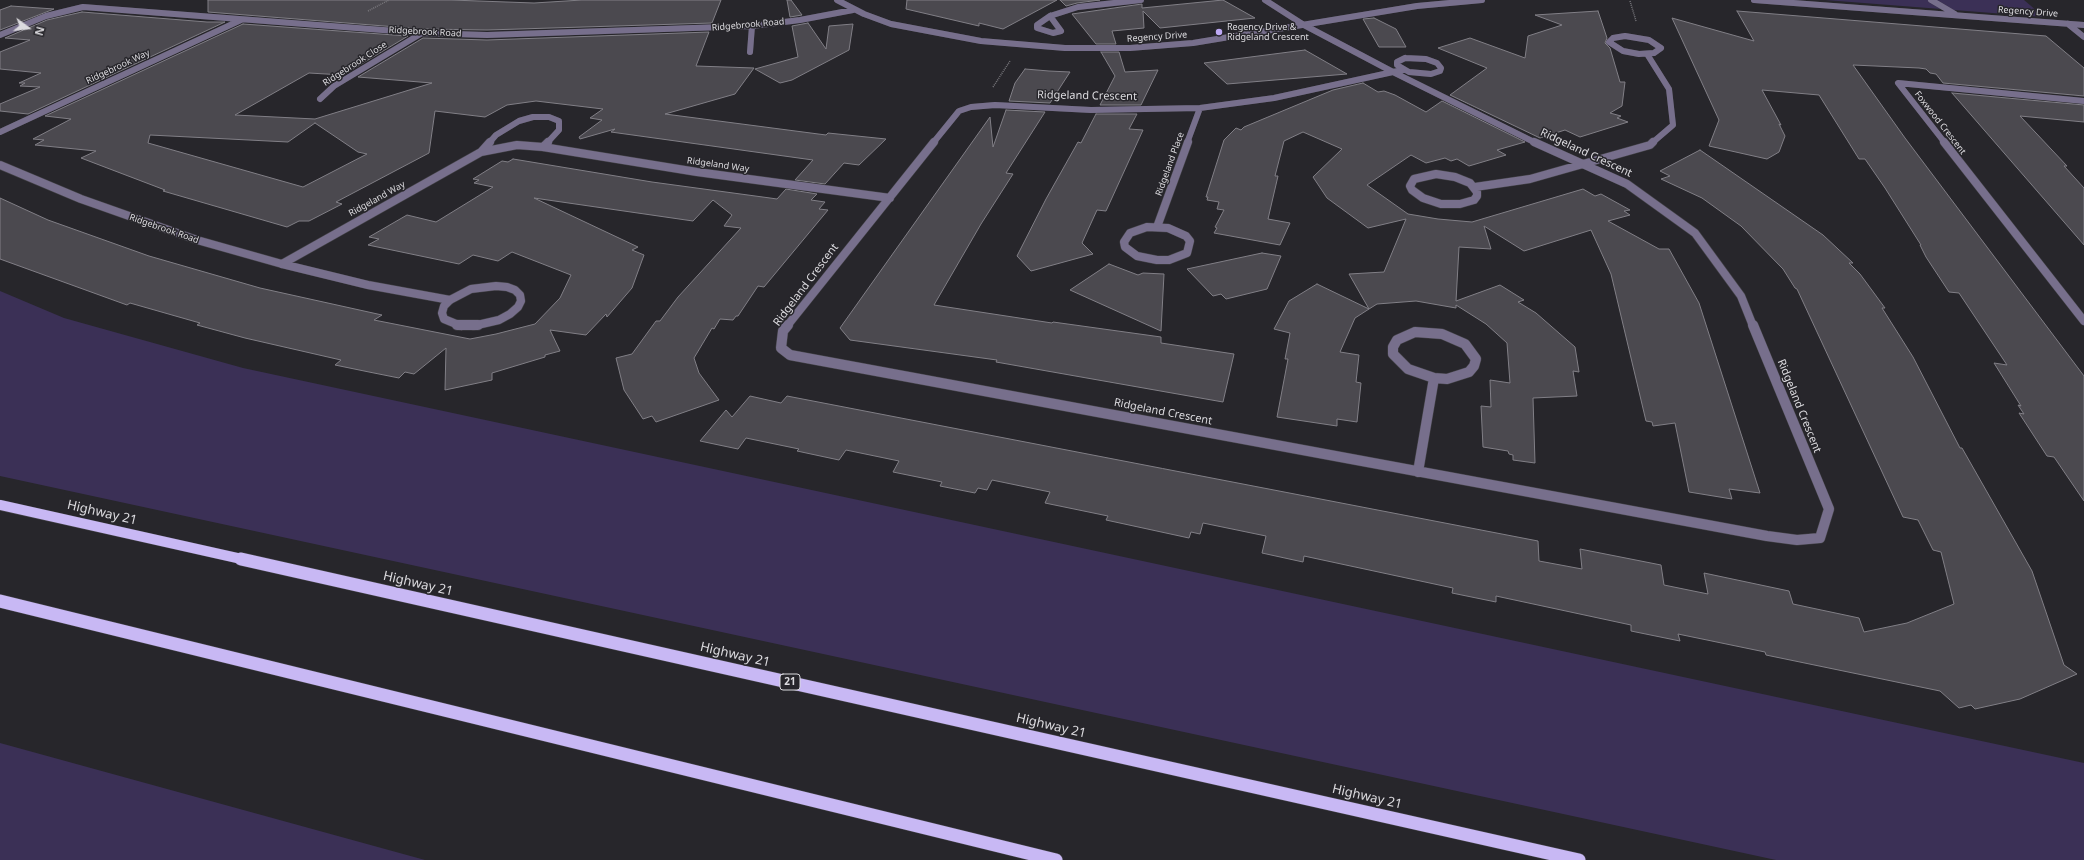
<!DOCTYPE html>
<style>
body{margin:0}
#map{position:relative;width:2084px;height:860px;overflow:hidden;background:#27262b;font-family:"Noto Sans",sans-serif}
canvas{display:block}
.north{position:absolute;left:8px;top:8px;width:40px;height:40px;-webkit-text-stroke:3px #27262b;paint-order:stroke;rotate:105deg;font-size:11px;font-weight:700;line-height:16px;text-align:center;color:#dcdbdf}
.north::after{content:'';display:block;margin:auto;width:14px;height:18px;background:#dcdbdf;clip-path:polygon(50% 0,100% 100%,50% 72%,0 100%)}
</style>
<div id="map">
<canvas width="2084" height="860"></canvas>
<div class="north">N</div>
</div>
<script>
const ctx = document.querySelector('canvas').getContext('2d');
ctx.lineJoin = 'round';
function fillPath(path, color) { ctx.fillStyle = color; ctx.fill(path, 'evenodd'); }
const toPath = rows => new Path2D(rows.map(r => 'M' + r).join(''));
function strokePath(path, color, width, dash) { ctx.strokeStyle = color; ctx.lineWidth = width; ctx.lineCap = dash ? 'butt' : 'round'; ctx.setLineDash(dash || []); ctx.stroke(path); }
function drawText(font, color, halo, rows, align = 'center') {
  ctx.font = font + ' "Noto Sans",sans-serif'; ctx.lineWidth = 3; ctx.setLineDash([]); ctx.textBaseline = 'middle'; ctx.strokeStyle = halo; ctx.fillStyle = color; for (const [text, x, y, turn = 0] of rows) {
    ctx.save(); ctx.translate(x, y); ctx.rotate((+turn || 0) * Math.PI / 180); ctx.textAlign = isNaN(turn) ? turn : align; if (halo) ctx.strokeText(text, 0, 0); ctx.fillText(text, 0, 0); ctx.restore();
  }
}
const green = toPath([
 [1825,0,2024,0,2044,17],
 [0,291,64,318,243,368,2084,763,2084,860,1776,860,0,476],
 [0,743,425,860,0,860]
]);
const building = toPath([
 [208,0,451,0,534,3,582,0,721,0,712,23,487,30,422,29,208,12,208,0],
 [787,0,791,0,802,15,790,17,787,0],
 [907,0,1057,0,1003,29,979,23,979,26,906,9,907,0],
 [1060,0,1100,0,1077,3,1066,6,1060,0],
 [1223,0,1255,18,1160,28,1143,11,1144,28,1112,31,1116,44,1096,44,1072,14,1142,4,1142,8,1223,0],
 [11,6,54,9,0,30,0,10,11,6],
 [1598,11,1607,38,1605,43,1610,48,1620,82,1625,82,1622,106,1610,113,1621,116,1617,118,1628,122,1580,137,1565,130,1540,138,1450,95,1487,68,1438,48,1470,38,1525,58,1528,36,1562,25,1535,15,1598,11],
 [1737,11,2046,36,2084,68,2084,96,1943,83,1936,74,1930,73,1926,69,1919,68,1853,65,1905,138,2084,376,2084,501,2054,457,2047,456,2019,413,2024,414,2018,405,2021,406,1994,363,2007,365,1959,293,1949,292,1926,257,1920,245,1921,245,1885,188,1865,159,1859,159,1819,95,1762,90,1781,125,1779,124,1785,136,1779,152,1767,159,1709,146,1719,120,1672,18,1754,41,1737,11],
 [82,12,207,22,225,22,28,114,0,111,0,104,40,87,20,86,25,83,19,83,41,73,0,69,0,52,30,40,5,38,47,20,82,12],
 [1374,18,1396,29,1406,47,1379,47,1363,19,1374,18],
 [808,23,826,49,829,26,853,24,849,50,792,80,780,83,755,69,798,57,792,26,808,23],
 [243,24,408,36,343,75,309,73,235,115,315,119,432,83,358,77,423,38,487,40,709,32,696,66,754,68,735,94,665,114,826,135,828,133,886,139,859,165,844,163,825,184,795,180,813,160,611,132,615,129,580,139,579,137,602,120,590,118,603,109,536,101,507,105,485,117,435,111,429,153,336,202,342,204,309,221,299,221,287,227,163,191,165,190,81,158,96,151,35,145,44,140,33,139,71,119,45,116,243,24],
 [315,123,358,152,367,154,303,187,148,143,150,135,288,142,315,123],
 [1305,50,1347,74,1227,84,1204,63,1305,50],
 [1101,52,1119,52,1125,72,1158,70,1141,105,1100,105,1115,76,1101,52],
 [1025,69,1049,71,1070,72,1050,103,1009,101,1015,83,1025,69],
 [1363,83,1378,92,1384,91,1395,95,1426,112,1442,101,1525,142,1497,150,1506,155,1469,166,1457,159,1451,161,1445,158,1426,163,1411,155,1367,185,1408,214,1438,219,1472,222,1583,189,1595,196,1601,194,1630,210,1624,211,1630,215,1608,221,1659,249,1669,249,1699,303,1760,493,1729,489,1732,499,1689,492,1675,423,1653,426,1652,422,1646,421,1611,274,1591,230,1524,251,1484,226,1491,249,1459,247,1456,301,1500,285,1524,300,1518,302,1536,313,1575,347,1579,372,1573,371,1577,396,1533,398,1535,463,1513,460,1513,455,1509,454,1508,451,1483,447,1481,406,1491,407,1490,380,1510,383,1507,343,1486,324,1456,305,1456,308,1416,301,1377,304,1369,309,1349,274,1384,272,1406,219,1368,228,1327,198,1313,177,1342,149,1303,132,1284,141,1275,176,1278,176,1268,219,1290,223,1280,245,1214,233,1217,228,1215,227,1224,210,1217,209,1219,202,1207,200,1208,197,1206,197,1224,140,1236,128,1241,130,1244,127,1333,90,1363,83],
 [1952,93,2084,105,2084,122,2020,116,2067,166,2064,166,2084,188,2084,245,1952,93],
 [1006,110,1045,112,1006,173,1013,174,981,224,934,305,1052,323,1053,322,1161,337,1161,343,1234,354,1223,402,996,362,997,360,850,340,840,328,990,117,993,147,1006,110],
 [1096,114,1137,114,1129,129,1143,130,1106,211,1097,210,1082,243,1093,254,1031,271,1017,256,1046,199,1078,142,1081,143,1096,114],
 [1700,150,1823,235,1853,263,1849,263,1860,274,1885,308,1882,308,1913,357,1960,448,1962,448,2032,571,2064,665,2077,674,2020,699,1975,709,1971,705,1959,708,1940,691,1766,655,1765,652,1678,634,1680,641,1631,631,1631,625,1496,596,1496,602,1452,593,1453,588,1304,556,1303,562,1262,553,1266,536,1203,523,1200,534,1191,532,1189,538,1106,520,1108,516,1045,503,1050,492,992,480,987,490,978,488,975,493,940,486,942,482,893,472,899,461,846,450,839,460,797,451,799,449,746,438,738,449,700,441,726,410,732,417,750,396,781,403,787,396,1538,541,1539,561,1582,569,1580,549,1661,565,1664,585,1708,594,1704,573,1789,591,1793,604,1859,618,1864,632,1907,623,1954,604,1941,552,1933,550,1918,520,1903,517,1797,289,1795,288,1783,269,1741,226,1702,198,1661,179,1670,176,1660,171,1700,150],
 [513,159,652,182,770,198,777,199,786,189,817,194,811,200,825,202,819,209,828,210,764,287,758,286,738,316,736,316,733,320,720,319,714,329,712,328,694,358,699,373,719,400,656,422,652,416,643,419,624,390,616,358,632,354,656,321,660,321,678,297,741,228,724,226,732,215,713,200,693,221,534,198,638,247,632,250,644,255,632,288,607,317,606,314,586,335,550,330,560,351,545,355,545,357,492,373,492,380,445,390,446,348,414,374,405,372,399,378,369,372,335,365,341,360,245,338,197,325,200,323,130,303,127,305,0,259,0,198,48,220,149,256,260,288,382,315,374,320,470,339,496,334,535,324,560,298,571,275,512,252,498,261,473,255,459,264,368,245,379,239,369,237,407,215,436,222,493,187,474,183,479,180,473,179,502,161,508,162,513,159],
 [1262,253,1281,256,1267,289,1226,299,1221,294,1213,296,1187,269,1262,253],
 [1109,264,1138,275,1143,273,1164,274,1161,331,1070,290,1109,264],
 [1317,284,1369,309,1355,318,1340,352,1359,355,1356,382,1361,383,1357,422,1337,419,1337,426,1277,417,1288,359,1285,359,1290,333,1274,329,1289,301,1317,284]
]);
const path = toPath([
 [1630,1,1636,21],
 [368,11,389,0],
 [993,87,1010,61]
]);
const minorFar2 = toPath([
 [837,0,864,14,891,24,981,41,1065,48,1130,48,1193,43,1417,6,1482,0],
 [1265,0,1304,25,1393,72],
 [1754,0,2084,25],
 [1931,0,1955,14],
 [1050,16,1061,31,1053,33,1037,28,1037,25,1050,16],
 [1050,16,1078,7,1141,0],
 [2068,24,2084,37],
 [0,35,46,16,83,7,422,33,487,35,752,26,800,20,853,10],
 [1625,36,1649,40,1661,48,1654,53,1639,54,1623,51,1609,42,1613,38,1625,36],
 [750,52,752,26],
 [1647,54,1669,89,1673,125,1652,143],
 [1405,58,1426,59,1437,63,1441,68,1440,71,1431,74,1409,72,1397,65,1397,62,1405,58],
 [1393,72,1536,143],
 [1393,72,1403,70],
 [320,99,334,86,422,33],
 [0,132,241,20],
 [489,143,496,135,519,121,533,117,549,117,559,121,559,130,547,143],
 [933,143,959,111,971,107,995,105,1091,110,1200,108,1274,98,1393,72],
 [1187,143,1200,108],
 [1945,143,1898,83,2084,101]
]);
const minorFar1 = toPath([
 [1534,142,1627,184,1695,233,1741,296,1753,326],
 [1944,142,2084,321],
 [543,147,548,142],
 [481,152,490,142],
 [0,165,81,199,197,240,282,264,368,285,450,300],
 [1436,174,1455,177,1470,183,1477,192,1477,196,1474,200,1460,204,1441,204,1423,198,1412,190,1410,186,1414,179,1436,174],
 [1475,187,1530,179,1650,145,1653,142],
 [1147,227,1168,228,1186,236,1190,241,1187,253,1169,260,1157,260,1137,256,1125,247,1124,242,1130,233,1147,227],
 [1157,227,1188,142],
 [282,264,481,152,517,145,543,147,697,172,890,198],
 [461,326,444,319,442,313,444,306,450,300,471,289,496,286,507,287,515,290,520,295,521,301,518,307,510,314,499,320,473,326],
 [787,326,934,142]
]);
const minor = toPath([
 [457,325,478,325],
 [788,325,783,331,781,348,790,355,1767,536,1797,540,1820,538,1829,509,1753,325],
 [1415,332,1442,334,1465,344,1476,359,1474,366,1469,372,1447,379,1434,378,1408,369,1393,354,1393,347,1397,340,1415,332],
 [1418,472,1434,378]
]);
const majorFar1 = toPath([
 [0,505,246,560]
]);
const major = toPath([
 [241,559,1579,860],
 [0,601,1056,860]
]);
const markers = [
 [1219,32,4,"#bea9f4"]
];
const farStreetnames = [
 ["Regency Drive",2028,12,4],
 ["Ridgebrook Road",748,25,-5],
 ["Ridgebrook Road",425,32,3],
 ["Regency Drive",1157,37,-4],
 ["Ridgebrook Close",355,64,-33],
 ["Ridgebrook Way",118,67,-25],
 ["Foxwood Crescent",1940,123,52],
 ["Ridgeland Place",1170,164,-70],
 ["Ridgeland Way",718,165,8],
 ["Ridgeland Way",377,199,-29],
 ["Ridgebrook Road",164,229,19]
];
const farPoinames = [
 ["Regency Drive &",1227,27],
 ["Ridgeland Crescent",1227,37]
];
const shields = [
 [790,682,20]
];
const shieldNames = [
 ["21",790,682]
];
const streetNames = [
 ["Ridgeland Crescent",1087,96,1],
 ["Ridgeland Crescent",1586,153,25],
 ["Ridgeland Crescent",806,285,-53],
 ["Ridgeland Crescent",1799,406,68],
 ["Ridgeland Crescent",1163,412,11]
];
const nearStreetnames = [
 ["Highway 21",102,513,13],
 ["Highway 21",418,584,13],
 ["Highway 21",735,655,13],
 ["Highway 21",1051,726,13],
 ["Highway 21",1367,797,13]
];
fillPath(green, '#3b3056');
fillPath(building, '#4b494f');
strokePath(building, '#817f86', 1);
strokePath(minorFar2, '#444348', 6);
strokePath(minorFar1, '#444348', 9);
strokePath(minor, '#444348', 11);
strokePath(majorFar1, '#444348', 11);
strokePath(major, '#444348', 14);
strokePath(path, '#78777c', 1.5, [1, 1]);
strokePath(minorFar2, '#776f8c', 6);
strokePath(minorFar1, '#776f8c', 8);
strokePath(minor, '#776f8c', 10);
strokePath(majorFar1, '#c8b8f4', 10);
strokePath(major, '#c8b8f4', 13);
for (const [x, y, r, color] of markers) { const dot = new Path2D(); dot.arc(x, y, r, 0, 2 * Math.PI); ctx.fillStyle = color; ctx.fill(dot); strokePath(dot, '#27262b', 1.5); }
drawText('9px', '#dcdbdf', '#27262b', farStreetnames);
drawText('9px', '#dcdbdf', '#27262b', farPoinames, 'left');
for (const [x, y, w] of shields) { const box = new Path2D(); box.roundRect(x - w / 2, y - 8, w, 16, 3); ctx.fillStyle = '#27262b'; ctx.fill(box); strokePath(box, '#dcdbdf', 1); }
drawText('bold 10px', '#dcdbdf', null, shieldNames);
drawText('11px', '#dcdbdf', '#27262b', streetNames);
drawText('13px', '#dcdbdf', '#27262b', nearStreetnames);
</script>
